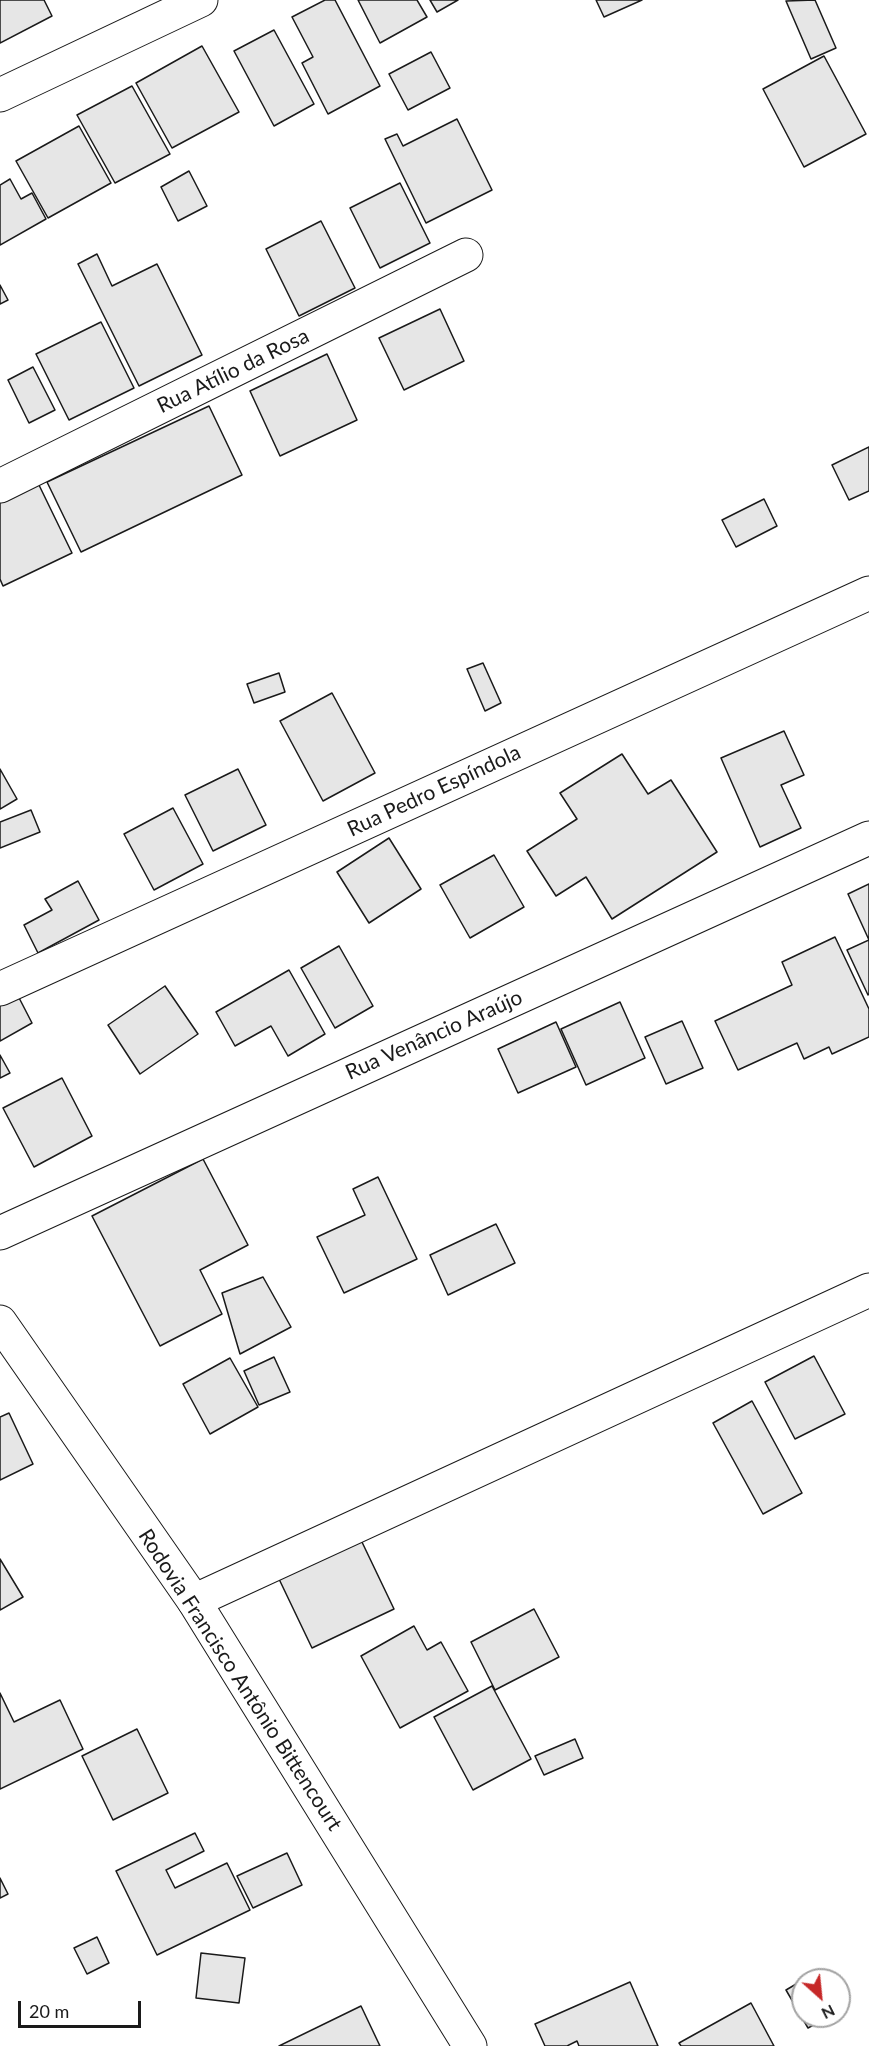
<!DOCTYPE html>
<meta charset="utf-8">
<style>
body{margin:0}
#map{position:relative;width:869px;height:2046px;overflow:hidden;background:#fff;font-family:Lato,sans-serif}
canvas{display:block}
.north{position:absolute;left:791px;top:1968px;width:60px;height:60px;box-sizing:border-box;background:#fff;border:2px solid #a3a3a3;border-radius:50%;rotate:153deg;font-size:16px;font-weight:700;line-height:24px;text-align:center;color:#1a1a1a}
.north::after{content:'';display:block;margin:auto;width:21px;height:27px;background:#c62828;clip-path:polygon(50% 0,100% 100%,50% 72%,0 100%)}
.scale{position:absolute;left:18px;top:2001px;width:123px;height:27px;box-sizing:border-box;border:3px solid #1a1a1a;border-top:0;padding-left:8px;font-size:18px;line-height:21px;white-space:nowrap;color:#1a1a1a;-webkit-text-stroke:4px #fff;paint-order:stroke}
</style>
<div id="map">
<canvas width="869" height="2046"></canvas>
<div class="north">N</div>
<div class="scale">20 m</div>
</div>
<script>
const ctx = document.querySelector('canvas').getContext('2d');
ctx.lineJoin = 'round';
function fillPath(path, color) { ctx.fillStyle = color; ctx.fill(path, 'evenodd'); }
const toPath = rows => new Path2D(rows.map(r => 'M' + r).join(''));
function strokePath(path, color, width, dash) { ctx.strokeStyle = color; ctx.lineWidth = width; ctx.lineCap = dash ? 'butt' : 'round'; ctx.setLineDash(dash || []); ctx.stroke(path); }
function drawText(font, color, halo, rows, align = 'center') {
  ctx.font = font + ' Lato,sans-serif'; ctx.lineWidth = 4.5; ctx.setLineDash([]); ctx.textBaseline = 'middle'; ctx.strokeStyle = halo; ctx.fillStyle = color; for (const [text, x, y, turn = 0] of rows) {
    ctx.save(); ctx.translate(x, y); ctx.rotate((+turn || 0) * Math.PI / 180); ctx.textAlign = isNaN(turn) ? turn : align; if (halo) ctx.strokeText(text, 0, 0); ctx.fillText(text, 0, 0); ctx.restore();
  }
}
const building = toPath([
 [0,0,44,0,52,16,0,43,0,0],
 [325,0,335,0,380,86,328,114,302,63,313,57,292,17,325,0],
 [358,0,417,0,427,17,380,43,358,0],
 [430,0,458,0,437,12,430,0],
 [596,0,642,0,604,17,596,0],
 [815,0,836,48,811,59,786,1,815,0],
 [274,30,314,104,274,126,234,51,274,30],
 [202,46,239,112,172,148,136,83,202,46],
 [431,52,450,88,408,110,389,74,431,52],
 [824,56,866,134,804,167,763,89,824,56],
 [132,86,170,154,115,183,77,115,132,86],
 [457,119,492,190,426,223,385,139,397,134,403,146,457,119],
 [79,126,111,183,48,218,16,161,79,126],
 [189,171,207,206,178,221,161,187,189,171],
 [10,179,21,199,32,193,46,219,0,245,0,185,10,179],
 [400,183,430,243,380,268,350,208,400,183],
 [321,221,355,288,299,316,266,249,321,221],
 [97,254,112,286,157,264,202,355,139,386,78,264,97,254],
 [0,285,8,300,0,304,0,285],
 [440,309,464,361,404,390,379,338,440,309],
 [101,322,134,388,69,420,36,354,101,322],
 [327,354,357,420,280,456,250,391,327,354],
 [33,367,55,410,29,423,8,380,33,367],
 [209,406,242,475,81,552,47,482,209,406],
 [869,447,869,491,849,500,832,465,869,447],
 [38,483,72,553,3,586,0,579,0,502,38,483],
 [764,499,777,526,736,547,722,520,764,499],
 [483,663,501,703,485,711,467,669,483,663],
 [279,673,285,692,254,703,247,684,279,673],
 [332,693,375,773,323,801,280,721,332,693],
 [784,731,804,775,781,785,801,828,760,847,721,758,784,731],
 [622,754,648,794,671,780,717,852,612,919,586,877,556,896,527,851,577,819,560,793,622,754],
 [0,769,17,799,0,809,0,769],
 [238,769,266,825,213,851,185,795,238,769],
 [173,808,203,864,154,890,124,834,173,808],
 [31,810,40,832,0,848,0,822,31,810],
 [389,838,421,889,369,923,337,872,389,838],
 [494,855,524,907,470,938,440,885,494,855],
 [78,881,99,920,38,953,24,925,52,910,45,899,78,881],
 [869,884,869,994,868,995,847,950,869,940,848,894,869,884],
 [835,937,869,1009,869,1037,832,1054,829,1047,804,1059,797,1043,738,1070,715,1021,792,985,782,962,835,937],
 [339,946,373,1006,335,1028,301,968,339,946],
 [289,970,325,1034,288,1056,271,1026,235,1046,216,1012,289,970],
 [165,986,198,1034,140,1074,108,1025,165,986],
 [15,990,32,1023,0,1041,0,998,15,990],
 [620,1002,645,1058,586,1085,561,1029,620,1002],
 [682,1021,703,1068,666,1084,645,1037,682,1021],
 [556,1022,576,1067,518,1093,498,1049,556,1022],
 [0,1055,10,1073,0,1078,0,1055],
 [62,1078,92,1136,34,1167,3,1108,62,1078],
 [203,1159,248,1245,200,1270,222,1314,160,1346,92,1216,203,1159],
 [378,1177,417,1259,344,1293,317,1237,365,1215,353,1189,378,1177],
 [496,1224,515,1263,448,1295,430,1255,496,1224],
 [263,1277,291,1327,240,1354,222,1293,263,1277],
 [814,1356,845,1414,795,1439,765,1382,814,1356],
 [274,1357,290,1392,259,1405,244,1371,274,1357],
 [230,1358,258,1407,210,1434,183,1384,230,1358],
 [752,1401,802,1493,763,1514,713,1423,752,1401],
 [9,1413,33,1464,0,1480,0,1417,9,1413],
 [361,1540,394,1609,312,1648,279,1579,361,1540],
 [0,1559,23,1597,0,1610,0,1559],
 [534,1609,559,1657,495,1690,471,1642,534,1609],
 [414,1626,427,1650,441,1642,468,1691,400,1728,361,1656,414,1626],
 [492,1686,531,1759,473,1790,434,1717,492,1686],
 [0,1693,14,1722,60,1700,83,1749,0,1789,0,1693],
 [137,1729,168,1793,113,1820,82,1756,137,1729],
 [575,1739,583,1758,544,1775,535,1756,575,1739],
 [195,1833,204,1851,166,1870,175,1888,227,1863,250,1910,157,1955,116,1871,195,1833],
 [287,1853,302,1885,253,1908,237,1876,287,1853],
 [0,1878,8,1894,0,1898,0,1878],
 [97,1937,109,1963,87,1974,74,1948,97,1937],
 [201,1953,245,1958,239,2003,196,1998,201,1953],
 [818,1972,822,1980,803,1980,818,1972],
 [803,1980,803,2016,830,2016,808,2028,786,1990,803,1980],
 [630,1982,658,2046,579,2046,577,2041,567,2046,545,2046,535,2024,630,1982],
 [751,2003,774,2046,681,2046,679,2043,751,2003],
 [361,2006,380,2046,279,2046,361,2006]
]);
const street = toPath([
 [0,95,201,0],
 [0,486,466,255],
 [0,989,869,593],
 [0,1233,869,838],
 [194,1601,869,1290]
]);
const secondary = toPath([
 [0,1322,194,1601,470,2046]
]);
const streetNames = [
 ["Rua Atílio da Rosa",233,371,-26],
 ["Rua Pedro Espíndola",434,791,-25],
 ["Rua Venâncio Araújo",434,1035,-24],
 ["Rodovia Francisco Antônio Bittencourt",240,1680,57]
];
fillPath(building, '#e6e6e6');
strokePath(building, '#1a1a1a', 1.5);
strokePath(street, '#1a1a1a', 35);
strokePath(secondary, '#1a1a1a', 35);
strokePath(street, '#fff', 33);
strokePath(secondary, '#fff', 33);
drawText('21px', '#1a1a1a', '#fff', streetNames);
</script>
